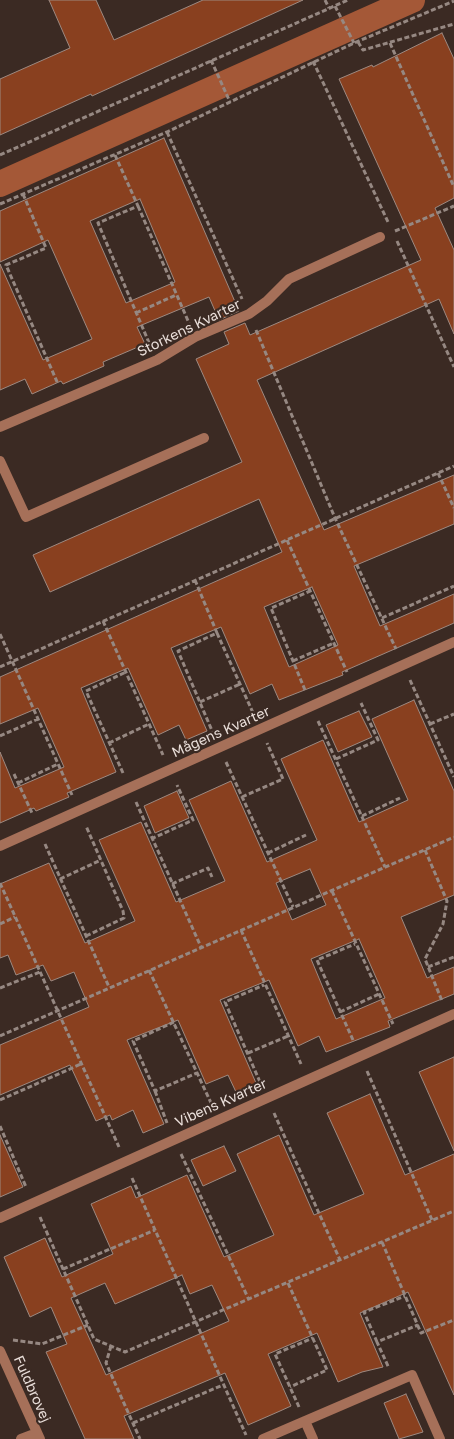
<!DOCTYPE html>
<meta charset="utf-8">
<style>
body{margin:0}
canvas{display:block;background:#3b2a23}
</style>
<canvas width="454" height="1439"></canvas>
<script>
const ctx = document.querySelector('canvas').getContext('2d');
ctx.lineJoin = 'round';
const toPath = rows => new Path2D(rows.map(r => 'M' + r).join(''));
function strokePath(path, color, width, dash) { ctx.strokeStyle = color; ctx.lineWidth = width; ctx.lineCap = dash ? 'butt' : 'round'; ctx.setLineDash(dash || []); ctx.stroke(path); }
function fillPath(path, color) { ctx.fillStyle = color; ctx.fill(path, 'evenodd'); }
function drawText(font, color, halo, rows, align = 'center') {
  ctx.font = font + ' "Golos Text",sans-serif'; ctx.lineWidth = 4.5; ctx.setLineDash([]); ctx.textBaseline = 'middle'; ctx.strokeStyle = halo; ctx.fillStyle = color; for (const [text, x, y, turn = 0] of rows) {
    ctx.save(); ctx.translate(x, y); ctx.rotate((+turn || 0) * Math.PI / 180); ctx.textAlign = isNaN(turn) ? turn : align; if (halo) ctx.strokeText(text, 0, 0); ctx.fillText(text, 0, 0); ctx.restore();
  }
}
const canal = toPath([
 [0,184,412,0]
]);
const building = toPath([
 [49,0,96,0,114,40,203,0,303,0,92,96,91,94,0,135,0,79,70,48,49,0],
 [442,33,454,59,454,198,435,208,454,250,454,334,439,299,257,380,324,530,454,475,454,524,354,566,380,626,454,594,454,623,342,672,343,675,279,700,272,684,250,694,221,627,171,648,207,731,186,740,179,725,158,735,128,668,81,688,116,772,67,793,69,797,36,811,34,808,0,823,0,752,15,788,64,767,38,708,0,724,0,677,282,552,259,499,50,592,33,555,242,462,196,359,229,344,224,332,245,323,250,335,421,260,339,79,372,65,373,67,442,33],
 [312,587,338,645,289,667,264,607,312,587],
 [164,138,239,311,219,320,209,297,137,327,145,344,103,362,104,366,63,384,61,381,32,394,25,379,0,390,0,264,43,360,92,339,48,240,0,262,0,211,164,138],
 [140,199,175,282,126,303,90,221,140,199],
 [414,700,454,791,454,895,401,917,427,978,454,967,454,994,388,1021,390,1027,326,1052,319,1036,298,1046,269,980,220,1000,256,1083,236,1092,228,1075,206,1084,178,1020,127,1040,164,1124,143,1133,133,1110,112,1120,110,1115,96,1121,70,1065,0,1095,0,1045,89,1007,74,972,51,981,43,965,16,975,8,955,0,958,0,884,49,863,85,943,135,921,99,840,141,822,176,902,225,881,189,800,231,781,267,862,317,840,281,759,323,740,359,822,408,800,372,719,414,700],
 [310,869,326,905,292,920,276,883,310,869],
 [359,939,385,998,336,1019,311,959,359,939],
 [359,711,372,737,338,752,326,725,359,711],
 [177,791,189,818,155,833,144,806,177,791],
 [454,1057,454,1151,419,1072,454,1057],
 [370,1094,405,1175,454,1154,454,1395,408,1292,360,1313,383,1367,362,1372,338,1382,317,1333,268,1354,291,1406,280,1411,248,1425,225,1373,124,1416,134,1439,85,1439,46,1352,67,1344,51,1307,30,1317,4,1257,45,1238,62,1277,113,1254,91,1204,131,1186,136,1198,187,1175,224,1257,274,1235,237,1154,279,1135,314,1215,364,1194,327,1113,370,1094],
 [182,1275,190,1294,212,1285,229,1321,106,1375,71,1298,105,1283,115,1304,182,1275],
 [0,1135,23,1187,0,1197,0,1135],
 [224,1146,236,1171,203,1186,191,1160,224,1146],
 [406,1394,423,1432,399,1439,384,1403,406,1394]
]);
const path = toPath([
 [325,0,329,8],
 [335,6,354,43],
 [358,42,363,50,454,24],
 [390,43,454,187],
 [211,60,230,102],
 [313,61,388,222],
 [167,132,242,299],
 [0,155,348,0],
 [115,155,138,206,98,223,150,345],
 [23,194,46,248,6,265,58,384],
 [0,204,167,132,354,43,454,1],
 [138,206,189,323],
 [395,231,454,206],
 [397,241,454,367],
 [136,313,176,295],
 [256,330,335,518,396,649],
 [438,473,454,508],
 [287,540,347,672],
 [195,580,217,633,178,651,213,733],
 [382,618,454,586],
 [103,621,163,755],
 [217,633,254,715],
 [0,634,72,795],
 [293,661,334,643],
 [0,667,454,466],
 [410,680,454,777],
 [305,690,271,608,310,591],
 [200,702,240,684],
 [318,721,385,867],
 [430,724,454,714],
 [0,736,38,719],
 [109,743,149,724],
 [336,759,378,740,361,703],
 [226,762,293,907],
 [123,773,86,691,126,672],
 [14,774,32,813],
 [18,783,58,764],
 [242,797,283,779,267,743],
 [136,802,201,947],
 [362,816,400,798],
 [151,839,193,820,177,785],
 [45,844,109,987],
 [425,850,447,901,443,924,425,959,442,1001],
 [268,853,306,835],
 [60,879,101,860],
 [0,883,119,1147],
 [172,884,208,868,212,877],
 [332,891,393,1024],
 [0,924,15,917],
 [241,930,301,1064],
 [86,936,124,918,123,911,86,826],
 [428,967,454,957],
 [149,970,212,1105],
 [0,988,40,972],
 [340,1012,379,994],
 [174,1022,133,1041,155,1091,197,1073],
 [0,1036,454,837],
 [353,1040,317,960,355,944],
 [248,1053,288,1036],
 [367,1071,432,1220],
 [260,1082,225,1002,264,985],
 [155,1091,167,1123],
 [0,1100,81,1064],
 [274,1113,340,1260],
 [0,1126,26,1187],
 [181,1154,249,1300],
 [132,1178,246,1435],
 [40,1217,94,1339,125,1352,454,1211],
 [382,1242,421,1333,454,1320],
 [63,1269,155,1230],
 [288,1283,327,1370,290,1387],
 [13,1340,42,1344,88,1325],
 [377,1342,364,1312,405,1296],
 [111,1346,106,1363,140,1439],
 [388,1366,377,1342,418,1325],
 [299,1407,275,1354,313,1338],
 [133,1423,223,1385]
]);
const lane = toPath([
 [0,461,26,517,204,438]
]);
const street = toPath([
 [0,427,157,360,195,337,249,314,267,301,289,279,380,237],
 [0,846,454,642],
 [0,1218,454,1014],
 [0,1351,40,1439],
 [305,1421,313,1439],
 [21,1439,37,1433],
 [263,1439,412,1375,440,1439]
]);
const streetNames = [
 ["Storkens Kvarter",189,328,-26],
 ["Mågens Kvarter",221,732,-24],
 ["Vibens Kvarter",221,1103,-24],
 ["Fuldbrovej",32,1389,66]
];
strokePath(canal, '#a45837', 26);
fillPath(building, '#89401f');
strokePath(building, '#9d8980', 1);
strokePath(path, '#968882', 3, [5, 2.5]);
strokePath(lane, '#a67059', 10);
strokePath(street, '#a67059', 10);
drawText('14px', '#eadfda', '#3b2a23', streetNames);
</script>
